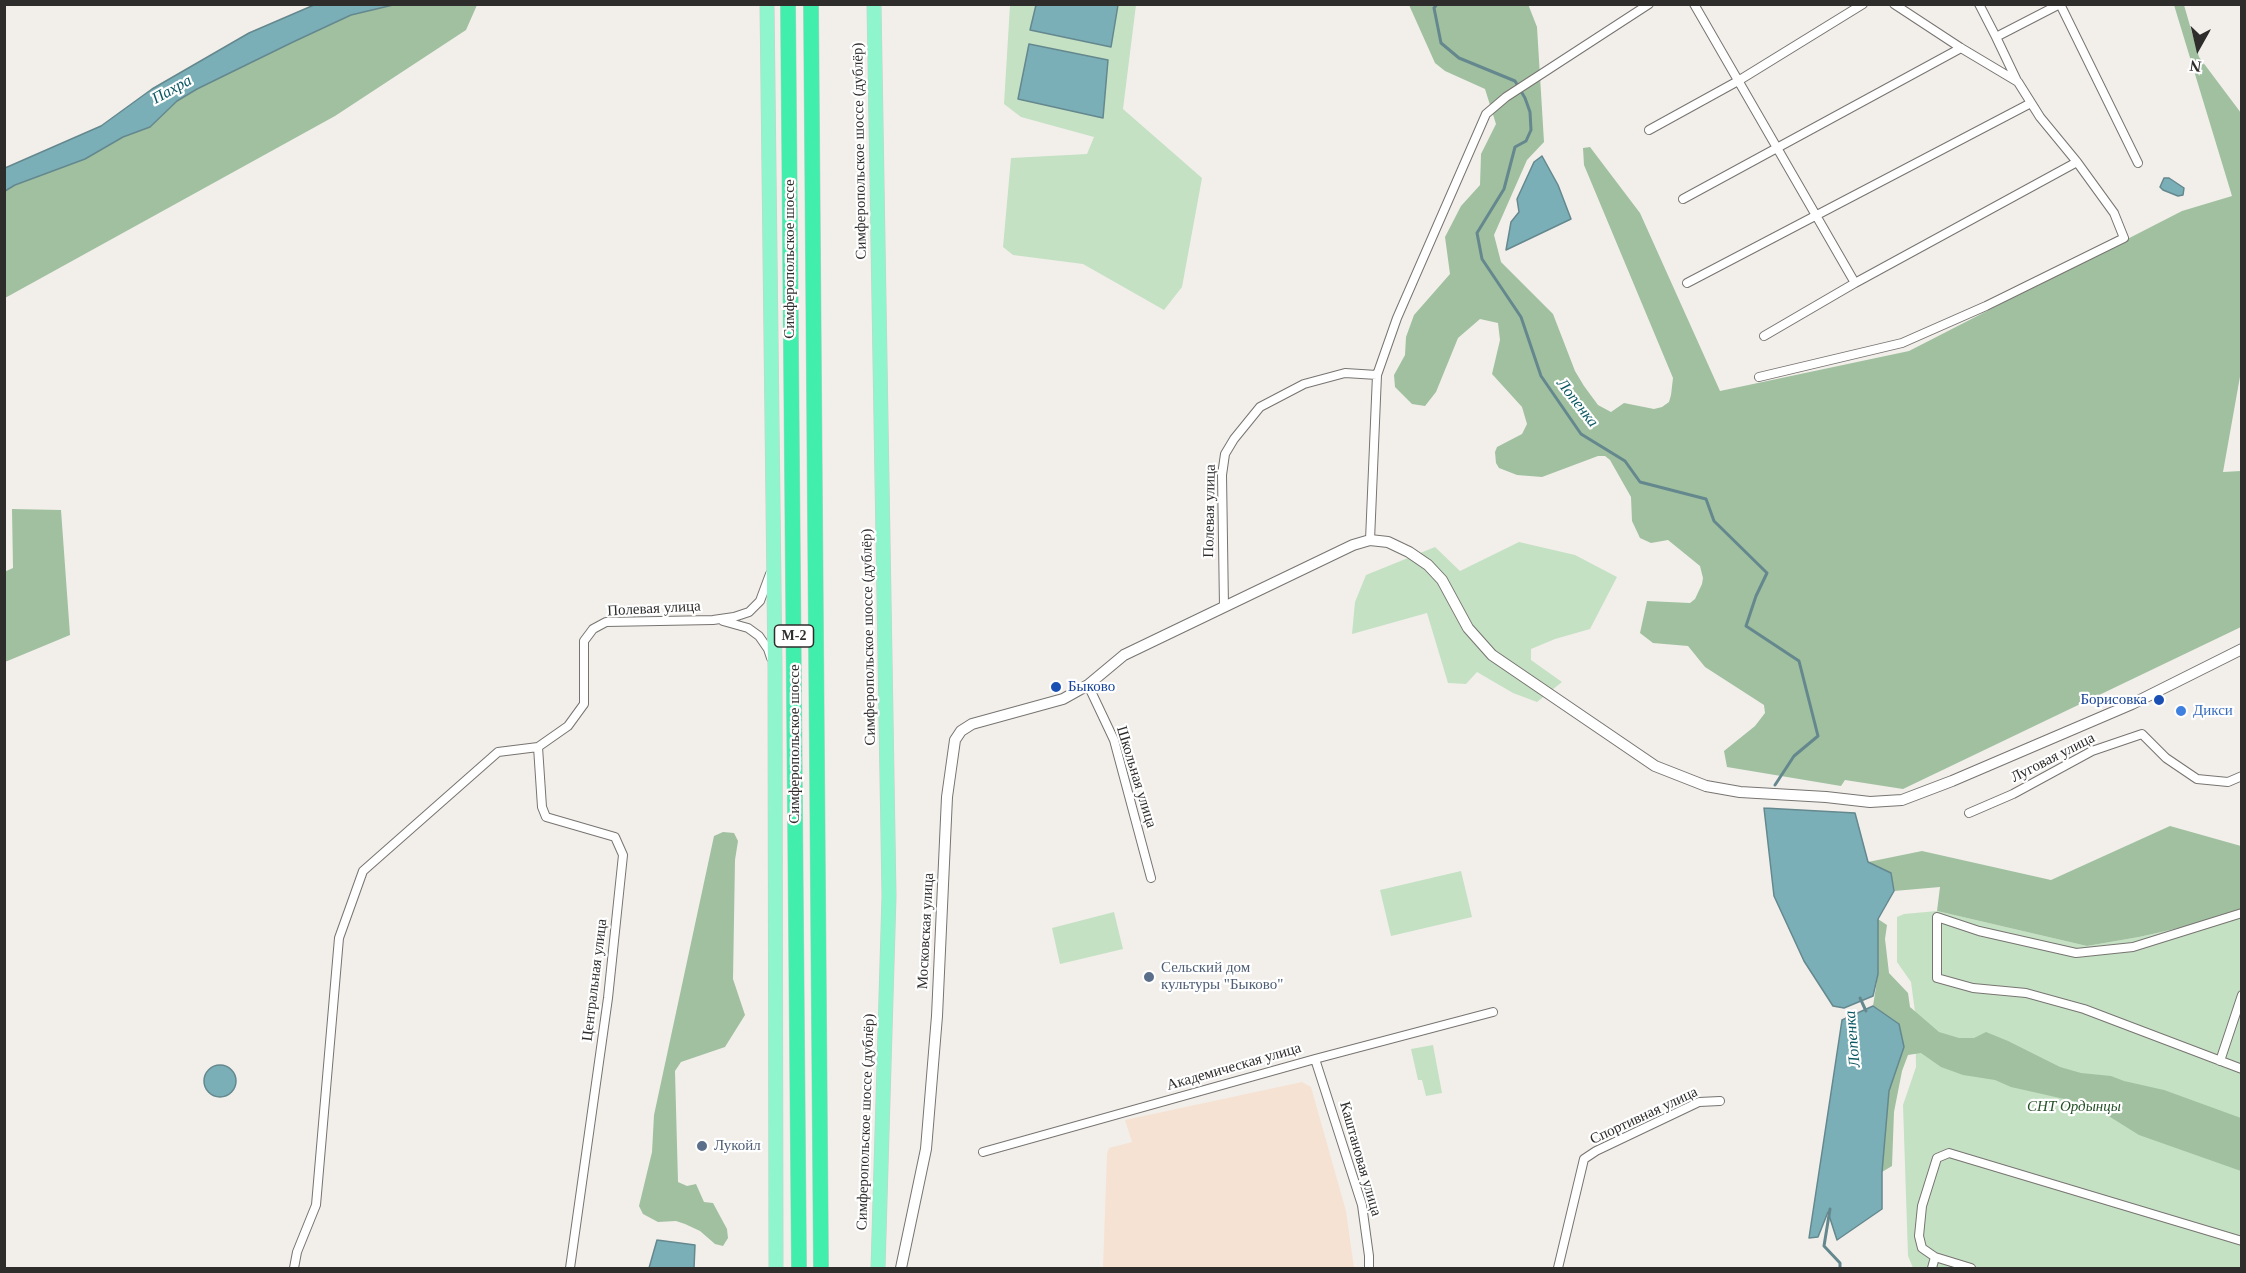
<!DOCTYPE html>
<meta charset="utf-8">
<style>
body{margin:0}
#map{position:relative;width:2246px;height:1273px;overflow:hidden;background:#f2efeb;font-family:"Times New Roman",serif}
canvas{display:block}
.frame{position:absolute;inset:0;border:6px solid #2f2d2c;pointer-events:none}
.north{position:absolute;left:2168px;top:18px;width:60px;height:60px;-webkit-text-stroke:4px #fff;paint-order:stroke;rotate:188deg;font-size:16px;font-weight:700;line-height:24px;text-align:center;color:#2f2d2c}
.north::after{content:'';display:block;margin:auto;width:21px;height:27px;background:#2f2d2c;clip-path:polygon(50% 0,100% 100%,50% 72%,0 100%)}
</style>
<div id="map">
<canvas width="2246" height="1273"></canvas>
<div class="frame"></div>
<div class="north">N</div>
</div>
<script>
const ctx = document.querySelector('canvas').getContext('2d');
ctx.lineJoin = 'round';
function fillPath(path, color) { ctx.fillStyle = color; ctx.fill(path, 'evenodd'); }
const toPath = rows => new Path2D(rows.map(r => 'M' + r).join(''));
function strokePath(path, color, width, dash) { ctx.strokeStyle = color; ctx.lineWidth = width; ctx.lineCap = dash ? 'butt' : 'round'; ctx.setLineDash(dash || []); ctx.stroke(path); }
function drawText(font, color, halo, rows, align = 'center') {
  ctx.font = font + ' "Times New Roman",serif'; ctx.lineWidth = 4.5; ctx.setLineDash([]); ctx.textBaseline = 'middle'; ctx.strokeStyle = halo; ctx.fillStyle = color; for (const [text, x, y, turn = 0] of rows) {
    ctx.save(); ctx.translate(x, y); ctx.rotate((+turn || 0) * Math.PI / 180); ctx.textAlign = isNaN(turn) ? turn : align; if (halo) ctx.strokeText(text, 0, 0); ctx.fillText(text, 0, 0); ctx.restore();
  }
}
const industrial = toPath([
 [1302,1082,1311,1087,1346,1211,1354,1268,1103,1268,1107,1154,1109,1148,1132,1142,1125,1120]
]);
const green = toPath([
 [1010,5,1136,5,1123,109,1202,178,1182,287,1164,310,1083,264,1013,255,1003,247,1011,158,1087,154,1094,137,1021,117,1004,104],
 [1519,542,1575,555,1617,577,1590,629,1555,639,1531,649,1531,660,1562,682,1537,702,1513,693,1477,672,1466,684,1448,683,1427,613,1352,634,1355,602,1366,575,1435,547,1460,571],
 [1461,871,1472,917,1391,936,1380,890],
 [1937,911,2087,946,2139,937,2241,914,2241,1268,1913,1268,1908,1256,1903,1105,1916,1067,1915,1012,1911,982,1897,962,1897,917,1904,914],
 [1114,912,1123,949,1060,964,1052,928],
 [1433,1045,1442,1093,1426,1096,1422,1080,1418,1080,1411,1049]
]);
const forest = toPath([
 [1528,4,1537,27,1544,142,1527,160,1494,235,1501,262,1553,314,1575,371,1584,386,1598,405,1611,412,1624,403,1654,409,1662,407,1669,402,1671,395,1673,378,1584,165,1583,148,1590,147,1640,213,1720,391,1909,351,2182,211,2232,196,2174,5,2184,5,2199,57,2241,113,2241,371,2223,472,2241,471,2241,627,1903,789,1845,780,1841,786,1727,767,1724,751,1755,726,1765,713,1764,705,1705,667,1688,646,1653,643,1640,633,1647,601,1690,603,1695,599,1702,584,1703,578,1700,566,1668,540,1651,543,1640,538,1632,521,1631,497,1610,460,1605,456,1598,456,1542,477,1517,475,1499,468,1496,463,1495,452,1497,447,1522,434,1527,424,1522,407,1492,374,1500,340,1498,323,1480,319,1458,338,1436,392,1425,406,1412,404,1395,387,1394,375,1405,355,1406,337,1414,315,1450,274,1445,237,1461,206,1480,185,1481,154,1496,124,1485,89,1445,71,1435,63,1409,5],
 [393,5,477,5,466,30,335,116,5,298,5,191,15,185,85,159,123,137,150,127,177,101,197,89,293,42,351,15],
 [12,509,61,510,70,635,5,662,4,572,13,568],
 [2170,826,2241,846,2241,914,2139,937,2087,946,1937,911,1940,887,1894,891,1891,873,1868,862,1922,851,2051,880],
 [723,832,734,833,738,841,735,860,733,979,745,1015,725,1047,681,1062,675,1071,678,1182,687,1186,696,1184,704,1202,713,1203,727,1229,728,1238,723,1246,715,1244,700,1231,685,1224,676,1221,658,1222,643,1214,639,1206,652,1152,654,1115,714,836],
 [1878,919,1887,925,1885,939,1889,973,1908,993,1910,1007,1939,1032,1959,1038,1974,1038,1986,1032,2008,1041,2060,1067,2081,1073,2111,1076,2124,1081,2164,1090,2241,1118,2241,1171,2139,1135,2091,1105,2011,1087,1995,1080,1963,1075,1941,1067,1921,1053,1908,1055,1902,1071,1894,1112,1892,1166,1882,1172,1889,1091,1904,1047,1899,1024,1873,1006,1878,974]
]);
const water = toPath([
 [314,5,393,5,351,15,293,42,197,89,177,101,150,127,123,137,85,159,15,185,5,191,5,168,101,126,152,89,249,33,314,5],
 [1036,5,1118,5,1111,47,1030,30,1036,5],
 [1029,44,1108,60,1103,118,1018,99,1029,44],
 [1542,156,1558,185,1571,219,1506,250,1511,222,1519,212,1517,199,1534,162,1542,156],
 [2164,178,2169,178,2184,188,2183,195,2178,196,2163,190,2160,187,2164,178],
 [1764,808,1855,813,1868,862,1891,873,1894,891,1878,919,1878,974,1873,996,1844,1008,1833,1006,1804,961,1774,896,1764,808],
 [1873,1006,1899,1024,1904,1047,1889,1091,1882,1172,1882,1209,1837,1240,1828,1212,1818,1237,1809,1238,1842,1020,1873,1006],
 '204 1081a16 16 0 1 1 32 0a16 16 0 1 1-32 0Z',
 [657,1240,695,1245,694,1268,649,1268,657,1240]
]);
const stream = toPath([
 [1437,4,1434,8,1441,43,1459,58,1515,81,1525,98,1530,112,1531,130,1526,141,1515,147,1504,189,1477,233,1482,259,1521,317,1541,376,1581,434,1625,461,1640,482,1706,499,1714,521,1767,573,1756,596,1746,626,1799,661,1818,736,1794,756,1775,785],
 [1860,998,1866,1011],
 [1830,1209,1824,1246,1840,1263,1840,1268]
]);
const minor = toPath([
 [1694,4,1855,283,1764,336],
 [1979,4,1996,37],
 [2060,4,2138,163],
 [2017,81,1996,37,2060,4],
 [1649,130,1738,81,1863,4],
 [1683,199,1961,48],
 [1687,283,2031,103],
 [1855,283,2077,162],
 [1759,377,1902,343,1986,306,2124,238,2114,213,2077,162,2040,117,2018,82,1961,48,1894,4],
 [1370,540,1377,375,1397,318,1486,114,1506,97,1649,4],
 [1224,607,1222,475,1225,454,1234,439,1260,407,1304,384,1345,373,1377,375],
 [723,621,748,628,759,636,768,649,771,658],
 [1088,685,1114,740,1151,878],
 [538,747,542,807,546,817,615,837,623,855,608,998,570,1268],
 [1969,813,2013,794,2092,751,2142,734,2166,758,2197,779,2228,782,2242,776],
 [2242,913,2133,947,2076,953,1979,931,1937,917,1937,978,1973,988,2026,993,2084,1009,2242,1069],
 [1315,1059,1362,1205,1369,1256,1369,1268],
 [2220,1061,2242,995],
 [983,1152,1315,1059,1493,1012],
 [1935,1257,1971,1268],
 [294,1268,297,1252,316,1205,339,938,363,871,498,752,538,747,568,726,584,704,584,641,593,629,606,622,713,620,734,617,749,612,760,601,770,574],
 [1558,1268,1584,1159,1596,1151,1699,1102,1720,1101],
 [1932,1268,1935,1257,1922,1248,1919,1236,1922,1206,1937,1158,1949,1153,2242,1241]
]);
const tertiary = toPath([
 [901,1268,926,1149,937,1016,947,797,955,740,961,731,972,724,1063,699,1088,685,1124,655,1353,545,1370,540,1388,542,1409,552,1428,565,1442,580,1468,628,1492,655,1655,766,1706,786,1740,792,1826,797,1870,802,1902,800,1952,781,2132,704,2242,649]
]);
const primary = toPath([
 [767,4,775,671,776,1268],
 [874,4,889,896,878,1268]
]);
const motorway = toPath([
 [788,4,799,1268],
 [811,4,821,1268]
]);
const markers = [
 [1056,687,6,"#1a4fb4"],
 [2159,700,6,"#1a4fb4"],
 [2181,711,6,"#3f7fe0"],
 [1149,977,6,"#5c6f8a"],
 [702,1146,6,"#5c6f8a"]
];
const shields = [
 [794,636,39]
];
const shieldNames = [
 ["М-2",794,636]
];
const streetNames = [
 ["Симферопольское шоссе (дублёр)",860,151,-91],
 ["Симферопольское шоссе",790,259,-90],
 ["Полевая улица",1210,511,-89],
 ["Полевая улица",654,609,-3],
 ["Симферопольское шоссе (дублёр)",869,637,-91],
 ["Симферопольское шоссе",795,744,-90],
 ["Луговая улица",2053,758,-27],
 ["Школьная улица",1136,777,73],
 ["Московская улица",926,931,-87],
 ["Центральная улица",595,980,-83],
 ["Академическая улица",1234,1067,-16],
 ["Спортивная улица",1644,1116,-25],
 ["Симферопольское шоссе (дублёр)",866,1122,-88],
 ["Каштановая улица",1360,1159,74]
];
const transitNames = [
 ["Быково",1068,687],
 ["Борисовка",2147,700,"right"]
];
const shopNames = [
 ["Дикси",2193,711]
];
const serviceNames = [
 ["Сельский дом",1161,968],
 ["культуры \"Быково\"",1161,985],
 ["Лукойл",714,1146]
];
const parkNames = [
 ["СНТ Ордынцы",2074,1107]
];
const waterNames = [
 ["Пахра",172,90,-29],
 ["Лопенка",1577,403,52],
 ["Лопенка",1853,1039,-95]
];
fillPath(industrial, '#f5e2d2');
fillPath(green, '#c4e1c3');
fillPath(forest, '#a0c0a0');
fillPath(water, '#7bafb8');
strokePath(water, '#64888e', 1.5);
strokePath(stream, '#64888e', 3);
strokePath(minor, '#777471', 10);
strokePath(tertiary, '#777471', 12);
strokePath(primary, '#cdcdcc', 15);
strokePath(motorway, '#cdcdcc', 16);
strokePath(minor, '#fff', 8);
strokePath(tertiary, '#fff', 10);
strokePath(primary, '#8ef5cd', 14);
strokePath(motorway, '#42eeac', 15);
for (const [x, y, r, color] of markers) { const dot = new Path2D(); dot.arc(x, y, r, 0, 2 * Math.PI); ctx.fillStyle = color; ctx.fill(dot); strokePath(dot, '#fff', 2); }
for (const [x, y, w] of shields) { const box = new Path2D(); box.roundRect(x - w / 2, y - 11, w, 22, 4.5); ctx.fillStyle = '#fff'; ctx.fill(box); strokePath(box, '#2f2d2c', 1.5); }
drawText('bold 14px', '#2f2d2c', null, shieldNames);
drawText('15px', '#2f2d2c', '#fff', streetNames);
drawText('15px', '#164399', '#fff', transitNames, 'left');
drawText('15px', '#366cbe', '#fff', shopNames, 'left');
drawText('15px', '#4e5e75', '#fff', serviceNames, 'left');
drawText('italic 15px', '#245126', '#fff', parkNames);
drawText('italic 16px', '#0c5863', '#fff', waterNames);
</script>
